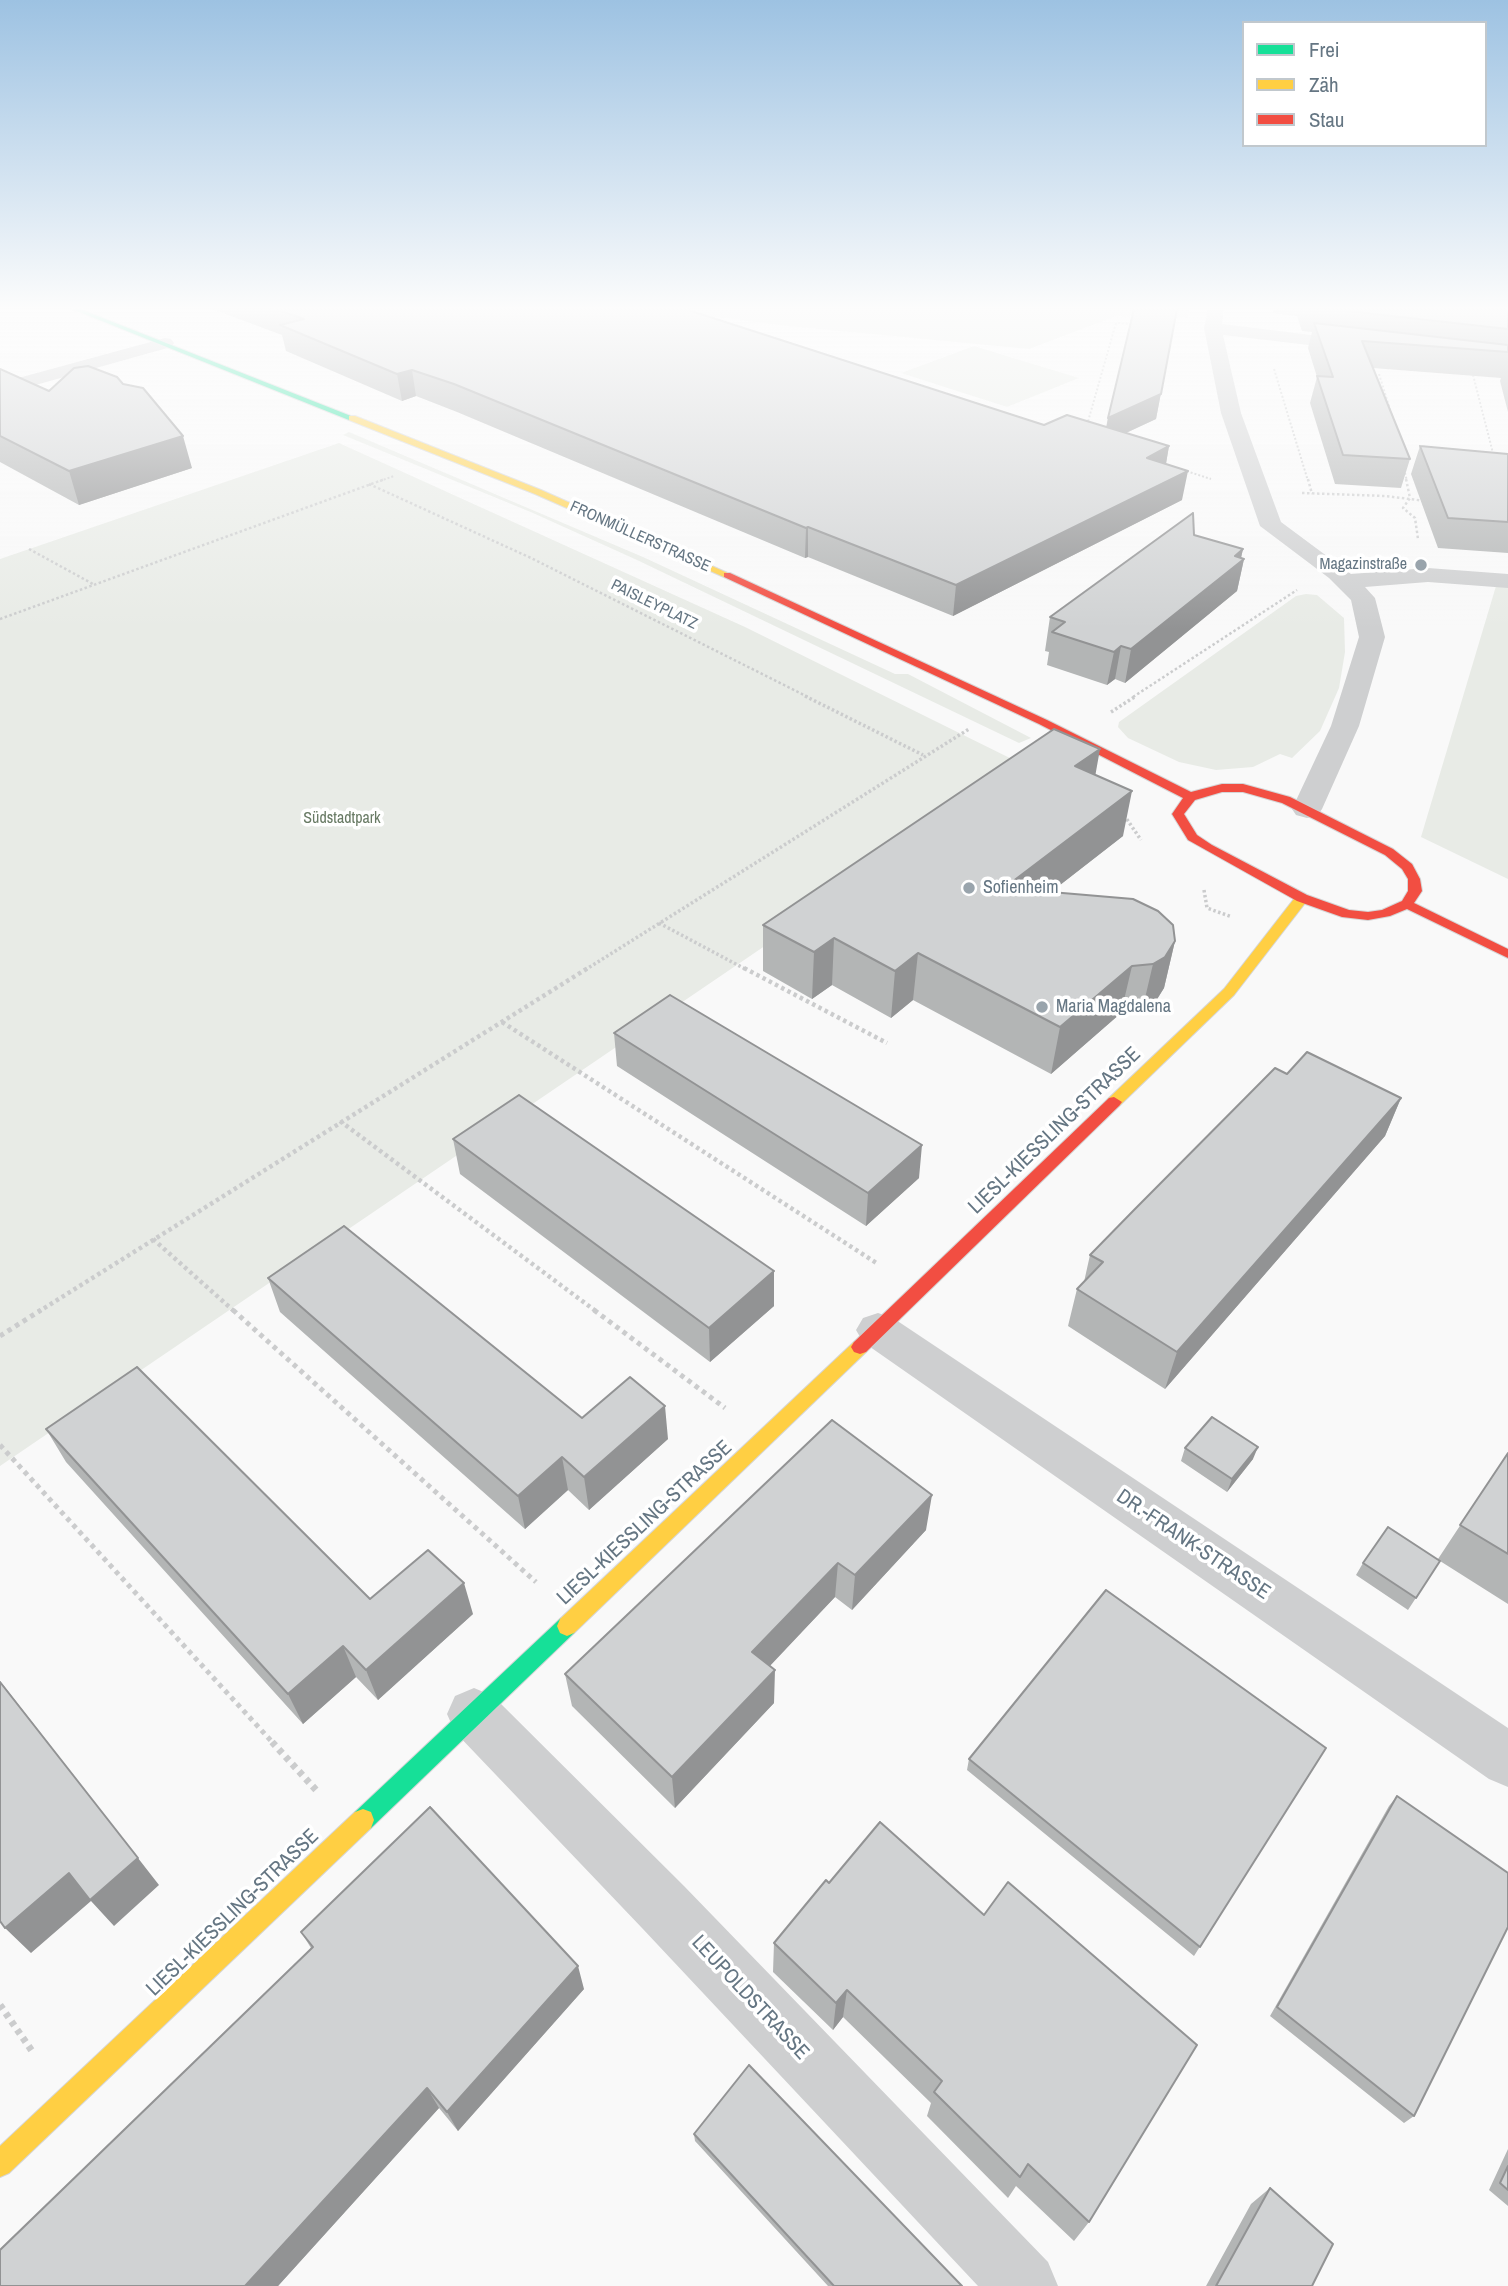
<!DOCTYPE html>
<meta charset="utf-8">
<style>
body{margin:0}
#map{position:relative;width:1508px;height:2286px;overflow:hidden;background:#f9f9f9;font-family:"Archivo Narrow",sans-serif}
canvas{display:block}
.legend{position:absolute;left:1242px;top:21px;width:245px;height:126px;box-sizing:border-box;background:#fff;border:2px solid #c1c8cd;margin:0;padding:9px 12px;list-style:none;font-size:21px;color:#657683}
.legend li{display:flex;align-items:center;gap:14px;height:35px}
.legend b{width:35px;border:2px solid #c1c8cd}
</style>
<div id="map">
<canvas width="1508" height="2286"></canvas>
<ul class="legend">
<li><b style="height:9px;background:#16e098"></b>Frei</li>
<li><b style="height:9px;background:#ffcf43"></b>Zäh</li>
<li><b style="height:9px;background:#f24e42"></b>Stau</li>
</ul>
</div>
<script>
const ctx = document.querySelector('canvas').getContext('2d');
ctx.lineJoin = 'round';
function fillPath(path, color) { ctx.fillStyle = color; ctx.fill(path, 'evenodd'); }
const toPath = rows => new Path2D(rows.map(r => 'M' + r).join(''));
function strokePath(path, color, width, dash) { ctx.strokeStyle = color; ctx.lineWidth = width; ctx.lineCap = dash ? 'butt' : 'round'; ctx.setLineDash(dash || []); ctx.stroke(path); }
function drawText(font, color, halo, rows, align = 'center') {
  ctx.font = font + ' "Archivo Narrow",sans-serif'; ctx.lineWidth = 7; ctx.setLineDash([]); ctx.textBaseline = 'middle'; ctx.strokeStyle = halo; ctx.fillStyle = color; for (const [text, x, y, turn = 0] of rows) {
    ctx.save(); ctx.translate(x, y); ctx.rotate((+turn || 0) * Math.PI / 180); ctx.textAlign = isNaN(turn) ? turn : align; if (halo) ctx.strokeText(text, 0, 0); ctx.fillText(text, 0, 0); ctx.restore();
  }
}
const green = toPath([
 [652,309,1189,309,1188,318,1116,316,1029,349,788,326],
 [974,346,1079,378,1007,407,901,373],
 [349,432,643,557,895,674,908,674,1031,738,1019,743,637,560,533,513,343,435],
 [339,443,745,627,1028,767,0,1466,0,559],
 [1496,586,1508,587,1508,879,1421,837],
 [1306,594,1317,595,1344,618,1345,652,1339,688,1320,731,1292,758,1280,754,1253,767,1216,770,1179,762,1128,738,1118,727,1119,722,1296,596]
]);
const pathFar5 = toPath([
 [1274,369,1308,481],
 [1472,371,1494,457],
 [1379,374,1393,419],
 [1087,425,1116,323,1134,324],
 [1404,469,1407,481],
 [1183,470,1211,479],
 [380,481,394,476]
]);
const pathFar4 = toPath([
 [1308,479,1312,494],
 [1406,479,1410,498,1403,508,1415,518,1418,539],
 [369,484,531,558,808,697],
 [1302,493,1385,496,1426,501],
 [29,549,93,584],
 [0,619,385,479],
 [1133,697,1297,590]
]);
const pathFar3 = toPath([
 [805,696,923,755],
 [1111,712,1136,696],
 [1124,815,1141,840],
 [1204,890,1207,908,1232,917],
 [659,923,747,970],
 [585,970,969,729]
]);
const pathFar2 = toPath([
 [744,968,887,1043],
 [502,1022,878,1264],
 [340,1121,597,1312],
 [153,1239,235,1312],
 [38,1312,588,968]
]);
const pathFar1 = toPath([
 [233,1310,536,1582],
 [594,1310,725,1408],
 [0,1336,41,1310],
 [0,1445,274,1744]
]);
const path = toPath([
 [272,1742,316,1790],
 [0,2005,32,2051]
]);
const street = toPath([
 [1208,309,1224,309,1222,324,1360,341,1369,346,1360,351,1223,335,1241,413,1281,522,1351,574,1428,568,1508,574,1508,588,1428,582,1365,587,1375,598,1385,637,1359,726,1322,809,1318,815,1307,818,1296,815,1292,809,1331,726,1359,637,1351,600,1329,578,1260,526,1221,413,1204,328,1208,309],
 [165,338,171,339,174,343,171,347,0,395,0,383,165,338],
 [878,1313,893,1318,1508,1728,1508,1787,1489,1779,863,1342,856,1330,863,1318,878,1313],
 [474,1688,493,1696,684,1886,1048,2262,1058,2286,978,2286,642,1928,455,1732,447,1714,455,1696,474,1688]
]);
const fast = toPath([
 [72,309,80,309,356,418,349,420,72,309],
 [567,1616,574,1619,577,1626,574,1633,371,1828,363,1831,355,1828,352,1820,355,1812,560,1619,567,1616]
]);
const slow = toPath([
 [349,416,355,416,541,490,732,575,724,577,535,494,349,420,349,416],
 [1302,894,1309,898,1234,995,1119,1106,1109,1106,1106,1102,1109,1098,1224,989,1297,895,1302,894],
 [860,1340,866,1342,869,1347,866,1352,574,1633,567,1636,560,1633,557,1626,560,1619,854,1342,860,1340],
 [363,1809,371,1812,374,1820,371,1828,9,2173,0,2177,0,2146,355,1812,363,1809]
]);
const jam = toPath([
 [724,573,730,573,1047,720,1191,792,1222,784,1243,784,1290,797,1393,849,1412,864,1420,879,1422,891,1414,903,1508,949,1508,958,1407,909,1390,916,1368,920,1342,917,1297,901,1188,840,1172,814,1183,798,1039,724,724,577,724,573],
 [1222,792,1243,792,1282,803,1385,855,1402,869,1408,879,1408,891,1402,901,1382,910,1368,912,1349,910,1307,895,1212,845,1197,835,1184,814,1195,800,1222,792],
 [1114,1097,1122,1102,1119,1106,866,1352,860,1354,854,1352,851,1347,854,1342,1109,1098,1114,1097]
]);
const wall = toPath([
 [212,309,685,309,1044,425,1106,427,1108,418,1177,309,1156,419,1126,433,1169,446,1166,464,1182,500,953,616,808,557,805,558,457,412,416,396,402,401,286,351,282,335],
 [1274,309,1508,309,1508,412,1500,381,1501,378,1373,368,1410,459,1401,488,1335,484,1310,403,1317,377,1308,348,1312,332,1302,331,1297,316,1273,313],
 [0,369,192,468,79,505,0,462],
 [1420,446,1508,454,1508,553,1438,548,1411,474],
 [1194,535,1243,549,1241,558,1244,559,1237,591,1125,683,1115,679,1107,685,1047,665,1049,652,1045,651,1050,617],
 [1095,775,1123,836,1051,892,1175,941,1164,988,1154,1004,1142,1011,1121,1013,1051,1074,913,1000,891,1018,832,985,812,999,763,971,763,925],
 [614,1033,919,1178,866,1226,617,1066],
 [1287,1074,1401,1098,1385,1136,1165,1389,1068,1326,1077,1289,1084,1282,1090,1255],
 [453,1139,774,1306,710,1362,460,1174],
 [268,1278,582,1418,668,1439,589,1510,568,1490,525,1529,280,1312],
 [832,1420,926,1530,852,1610,835,1597,769,1666,774,1703,675,1808,572,1706,565,1674],
 [46,1429,370,1599,473,1614,378,1700,356,1677,303,1724,66,1462],
 [1185,1448,1253,1459,1227,1492,1181,1461],
 [1508,1453,1508,1604,1440,1561,1408,1610,1356,1575,1363,1563,1438,1559],
 [1326,1748,1194,1956,967,1770,969,1759],
 [1397,1796,1414,2116,1404,2123,1270,2016,1389,1806],
 [826,1880,1089,2222,1074,2241,1016,2186,1008,2198,927,2116,931,2103,843,2017,833,2030,773,1972,774,1943],
 [301,1932,584,1989,458,2131,439,2108,278,2286,0,2286,311,1948],
 [694,2134,962,2286,828,2286,695,2141],
 [1508,2149,1508,2206,1489,2190],
 [1270,2188,1312,2286,1206,2286,1251,2204]
]);
const shadedWall = toPath([
 [1177,309,1156,419,1104,443,1108,418],
 [412,370,416,396,402,401,397,374],
 [183,436,192,468,79,505,69,471],
 [1169,446,1164,475,1147,458],
 [1188,471,1182,500,953,616,956,585],
 [808,527,808,557,805,558,806,528],
 [1243,549,1240,562,1244,559,1237,591,1125,683,1131,649],
 [1121,646,1115,679,1107,685,1114,652],
 [1100,749,1092,794,1075,766],
 [1132,791,1123,836,997,934,1004,888],
 [834,938,832,985,812,999,814,952],
 [1175,941,1164,988,1154,1004,1142,1011,1153,964],
 [918,953,913,1000,891,1018,895,971],
 [1132,966,1121,1013,1051,1074,1060,1027],
 [1401,1098,1385,1136,1165,1389,1177,1352],
 [922,1145,919,1178,866,1226,868,1193],
 [774,1271,774,1306,710,1362,709,1328],
 [665,1406,668,1439,589,1510,584,1477],
 [1258,1447,1253,1459,1227,1492,1232,1479],
 [562,1457,568,1490,525,1529,518,1496],
 [932,1495,926,1530,852,1610,855,1575],
 [838,1563,835,1597,752,1685,752,1652],
 [464,1583,473,1614,378,1700,366,1670],
 [343,1646,356,1677,303,1724,288,1694],
 [775,1670,774,1703,675,1808,672,1777],
 [0,1681,159,1885,114,1926,91,1901,31,1953,5,1928],
 [578,1966,584,1989,458,2131,447,2112],
 [847,1990,843,2017,833,2030,836,2003],
 [427,2088,439,2108,278,2286,245,2286]
]);
const building = toPath([
 [275,309,685,309,1044,425,1067,415,1169,446,1147,458,1188,471,956,585,808,527,806,528,454,384,412,370,397,374,280,325,304,319,275,309],
 [1134,309,1177,309,1161,394,1108,418,1134,309],
 [1329,309,1508,309,1508,329,1329,309],
 [1314,323,1508,345,1508,352,1362,341,1410,459,1343,455,1317,376,1333,377,1314,323],
 [88,366,117,377,123,384,143,388,183,436,69,471,0,436,0,369,49,391,74,368,88,366],
 [1420,446,1508,454,1508,522,1448,518,1420,446],
 [1193,513,1194,535,1243,549,1235,556,1244,559,1131,649,1121,646,1114,652,1052,632,1065,622,1050,617,1193,513],
 [1054,729,1100,749,1075,766,1132,791,1004,888,1133,899,1158,911,1173,925,1175,941,1165,957,1153,964,1132,966,1060,1027,918,953,895,971,834,938,814,952,763,925,1054,729],
 [670,995,922,1145,868,1193,614,1033,670,995],
 [1307,1052,1401,1098,1177,1352,1077,1289,1103,1262,1090,1255,1134,1210,1275,1068,1287,1074,1307,1052],
 [519,1095,774,1271,709,1328,453,1139,519,1095],
 [344,1226,582,1418,630,1377,665,1406,584,1477,562,1457,518,1496,268,1278,344,1226],
 [137,1367,370,1599,428,1550,464,1583,366,1670,343,1646,288,1694,46,1429,137,1367],
 [1212,1417,1258,1447,1232,1479,1185,1448,1212,1417],
 [832,1420,932,1495,855,1575,838,1563,752,1652,775,1670,672,1777,565,1674,832,1420],
 [1508,1453,1508,1554,1460,1525,1508,1453],
 [1388,1527,1440,1561,1416,1598,1363,1563,1388,1527],
 [1106,1590,1326,1748,1200,1947,969,1759,1106,1590],
 [0,1682,138,1858,90,1900,69,1873,5,1928,0,1921,0,1682],
 [1397,1796,1508,1873,1508,1927,1414,2116,1277,2007,1397,1796],
 [430,1807,578,1966,447,2112,427,2088,245,2286,0,2286,0,2250,313,1947,301,1932,430,1807],
 [880,1822,984,1915,1008,1882,1197,2045,1089,2222,1028,2164,1020,2177,934,2092,942,2081,847,1990,836,2003,774,1943,826,1880,829,1883,880,1822],
 [749,2065,962,2286,834,2286,694,2134,749,2065],
 [1508,2166,1508,2190,1500,2183,1508,2166],
 [1270,2188,1333,2244,1312,2286,1216,2286,1270,2188]
]);
const markers = [
 [1421,565,7,"#99a4ac"],
 [969,888,7,"#99a4ac"],
 [1042,1007,7,"#99a4ac"]
];
const farStreetnames = [
 ["FRONMÜLLERSTRASSE",640,537,24],
 ["PAISLEYPLATZ",654,605,26]
];
const farPoinames = [
 ["Magazinstraße",1407,565]
];
const farParknames = [
 ["Südstadtpark",342,819]
];
const poiNames = [
 ["Sofienheim",983,888],
 ["Maria Magdalena",1056,1007]
];
const nearStreetnames = [
 ["LIESL-KIESSLING-STRASSE",1055,1131,-44],
 ["LIESL-KIESSLING-STRASSE",645,1523,-43],
 ["DR.-FRANK-STRASSE",1193,1545,34],
 ["LIESL-KIESSLING-STRASSE",233,1913,-44],
 ["LEUPOLDSTRASSE",750,1998,47]
];
fillPath(green, '#e8ebe6');
strokePath(fast, '#d5d6d7', 2);
strokePath(slow, '#d5d6d7', 2);
strokePath(jam, '#d5d6d7', 2);
strokePath(pathFar5, '#cbcccd', 2, [2, 2]);
strokePath(pathFar4, '#cbcccd', 2.5, [2.5, 2.5]);
strokePath(pathFar3, '#cbcccd', 3.5, [2.5, 2.5]);
strokePath(pathFar2, '#cbcccd', 4.5, [3.5, 3.5]);
strokePath(pathFar1, '#cbcccd', 5, [4.5, 4.5]);
strokePath(path, '#cbcccd', 7, [5, 5]);
fillPath(street, '#cecfd0');
fillPath(fast, '#16e098');
fillPath(slow, '#ffcf43');
fillPath(jam, '#f24e42');
fillPath(wall, '#b3b5b5');
fillPath(shadedWall, '#929394');
fillPath(building, '#d0d2d3');
strokePath(building, '#929394', 2);
const sky = ctx.createLinearGradient(0, 0, 0, 629);
sky.addColorStop(0, '#9dc2e2');
sky.addColorStop(0.49, '#fcfcfc');
sky.addColorStop(1, '#fcfcfc00');
ctx.fillStyle = sky;
ctx.fillRect(0, 0, 1508, 629);
for (const [x, y, r, color] of markers) { const dot = new Path2D(); dot.arc(x, y, r, 0, 2 * Math.PI); ctx.fillStyle = color; ctx.fill(dot); strokePath(dot, '#fff', 2.5); }
drawText('16px', '#657683', '#fff', farStreetnames);
drawText('16px', '#657683', '#fff', farPoinames, 'right');
drawText('16px', '#687a64', '#fff', farParknames);
drawText('18px', '#657683', '#fff', poiNames, 'left');
drawText('21px', '#657683', '#fff', nearStreetnames);
</script>
